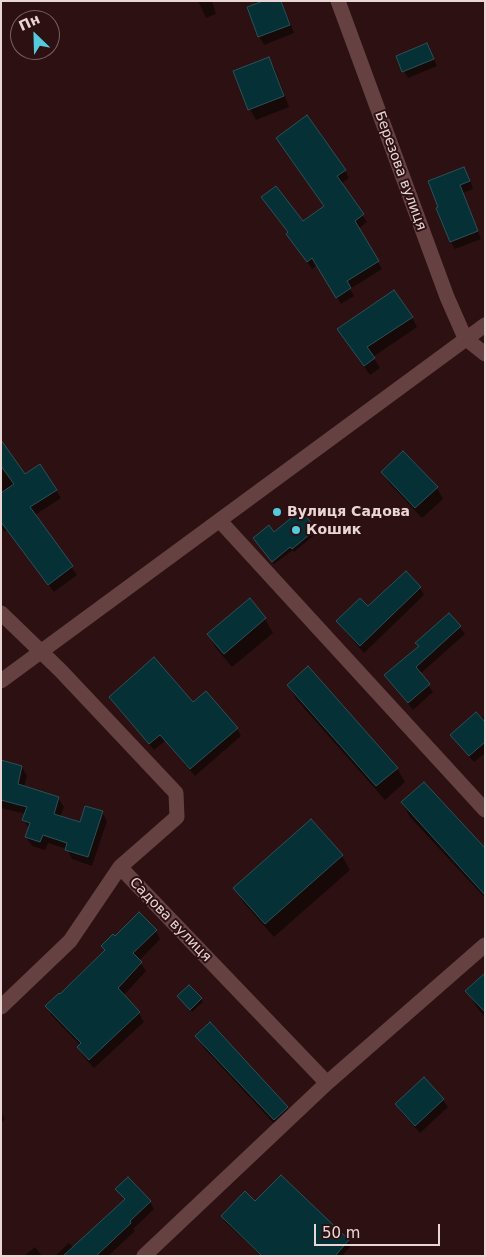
<!DOCTYPE html>
<meta charset="utf-8">
<style>
body{margin:0}
#map{position:relative;width:486px;height:1257px;overflow:hidden;background:#2d1112;font-family:"DejaVu Sans",sans-serif}
canvas{display:block}
.frame{position:absolute;inset:0;border:2px solid #ebd6d6;pointer-events:none}
.north{position:absolute;left:10px;top:10px;width:50px;height:50px;box-sizing:border-box;background:#2d1112;border:1px solid #796060;border-radius:50%;rotate:336deg;font-size:14px;font-weight:700;line-height:20px;text-align:center;color:#ebd6d6}
.north::after{content:'';display:block;margin:auto;width:18px;height:22px;background:#54cadd;clip-path:polygon(50% 0,100% 100%,50% 72%,0 100%)}
.scale{position:absolute;left:314px;top:1224px;width:126px;height:22px;box-sizing:border-box;border:2px solid #ebd6d6;border-top:0;padding-left:6px;font-size:15px;line-height:18px;white-space:nowrap;color:#ebd6d6;-webkit-text-stroke:4px #2d1112;paint-order:stroke}
</style>
<div id="map">
<canvas width="486" height="1257"></canvas>
<div class="frame"></div>
<div class="north">Пн</div>
<div class="scale">50 m</div>
</div>
<script>
const ctx = document.querySelector('canvas').getContext('2d');
ctx.lineJoin = 'round';
function fillPath(path, color) { ctx.fillStyle = color; ctx.fill(path, 'evenodd'); }
const toPath = rows => new Path2D(rows.map(r => 'M' + r).join(''));
function strokePath(path, color, width, dash) { ctx.strokeStyle = color; ctx.lineWidth = width; ctx.lineCap = dash ? 'butt' : 'round'; ctx.setLineDash(dash || []); ctx.stroke(path); }
function drawText(font, color, halo, rows, align = 'center') {
  ctx.font = font + ' "DejaVu Sans",sans-serif'; ctx.lineWidth = 4; ctx.setLineDash([]); ctx.textBaseline = 'middle'; ctx.strokeStyle = halo; ctx.fillStyle = color; for (const [text, x, y, turn = 0] of rows) {
    ctx.save(); ctx.translate(x, y); ctx.rotate((+turn || 0) * Math.PI / 180); ctx.textAlign = isNaN(turn) ? turn : align; if (halo) ctx.strokeText(text, 0, 0); ctx.fillText(text, 0, 0); ctx.restore();
  }
}
const shadow = toPath([
 [198,1,212,1,216,14,206,18],
 [254,1,282,1,294,33,264,45,259,36,256,5],
 [427,44,437,66,408,78,404,71],
 [268,58,275,69,289,107,256,120,250,109],
 [282,146,345,170,349,178,341,184,367,222,358,229,382,269,350,289,354,296,341,304,317,265,312,269,292,241,289,233,263,198,303,223,325,207],
 [468,175,473,189,463,193,481,239,455,249,451,242,440,208],
 [412,317,417,327,373,357,380,368,370,375,338,329],
 [1,442,25,476,56,490,61,498,35,515,77,575,54,592,7,530,5,532,1,527],
 [382,472,437,488,443,499,422,518,389,483],
 [301,512,317,533,294,552,293,550,274,564,256,542,274,534],
 [420,588,424,595,364,653,342,628,338,621],
 [249,600,265,619,273,633,232,667,216,648,208,634],
 [449,614,465,634,420,674,433,692,413,710,386,676,419,647,417,643],
 [288,685,397,768,405,782,385,800,296,699],
 [110,697,193,704,237,729,241,736,195,776,165,741,154,750,115,704],
 [485,715,485,753,474,762,456,742,452,735,481,719],
 [1,761,22,767,27,776,24,787,58,798,64,807,60,817,80,824,102,812,107,821,92,866,72,859,67,849,48,843,45,850,32,846,26,837,29,829,24,820,26,814,1,808],
 [402,803,485,850,485,898,410,817],
 [342,856,350,870,274,937,243,902,235,888],
 [156,931,160,939,139,961,146,971,123,996,139,1013,144,1022,94,1068,83,1056,78,1047,80,1045,51,1015,47,1006,60,996,106,951,115,938],
 [485,974,485,1017,478,1009,467,991],
 [179,997,201,999,203,1002,192,1012],
 [197,1036,287,1107,294,1118,281,1131,203,1047],
 [424,1079,443,1100,448,1107,420,1133,401,1112,396,1104],
 [1,1112,5,1119,1,1123],
 [281,1176,348,1241,351,1246,342,1256,261,1256,225,1222,222,1216,255,1203],
 [117,1189,150,1202,154,1209,133,1229,135,1231,108,1256,55,1256,69,1243,74,1248,125,1200],
 [35,1247,42,1256,24,1256]
]);
const building = toPath([
 [263,1,281,1,290,25,258,37,247,7,263,1],
 [427,43,434,59,402,72,396,56,427,43],
 [269,57,284,96,248,110,233,71,269,57],
 [307,115,346,170,337,176,364,214,355,221,379,261,347,281,351,288,336,298,312,258,307,262,286,234,288,232,261,197,276,186,303,221,324,206,276,138,307,115],
 [464,167,470,181,460,185,478,231,450,242,436,208,438,207,428,181,464,167],
 [394,290,413,317,367,347,375,358,364,366,337,329,394,290],
 [1,440,25,474,40,464,57,490,30,507,73,566,48,585,1,522,1,493,14,484,1,466,1,440],
 [403,451,438,487,415,508,381,472,403,451],
 [301,510,316,529,292,549,290,547,272,562,253,538,269,525,274,532,301,510],
 [406,571,421,587,360,646,336,621,360,598,368,606,406,571],
 [250,598,266,618,224,654,207,634,250,598],
 [449,613,461,626,416,667,430,684,408,703,384,675,419,646,415,643,449,613],
 [154,657,193,702,206,691,238,728,190,769,160,735,149,744,109,697,154,657],
 [308,666,398,768,376,786,287,685,308,666],
 [476,712,485,722,485,742,469,756,450,735,476,712],
 [1,760,22,766,18,784,59,797,54,814,80,822,85,806,103,811,88,857,65,850,67,843,43,835,40,842,25,837,30,823,22,820,27,807,1,800,1,760],
 [424,782,485,848,485,895,401,802,424,782],
 [311,819,343,855,265,924,233,888,311,819],
 [139,912,157,930,133,953,142,962,118,988,140,1012,89,1060,77,1047,81,1043,45,1006,59,993,60,994,105,950,101,946,113,934,115,936,139,912],
 [485,973,485,1012,465,991,485,973],
 [189,985,202,998,190,1010,177,996,189,985],
 [210,1022,288,1107,274,1120,195,1036,210,1022],
 [424,1077,444,1099,415,1126,395,1104,424,1077],
 [281,1175,349,1240,335,1256,262,1256,221,1216,245,1191,255,1201,281,1175],
 [128,1177,151,1201,130,1221,131,1223,96,1256,63,1256,125,1199,115,1189,128,1177]
]);
const minor = toPath([
 [338,1,447,297,465,338,485,354],
 [220,521,485,810],
 [1,613,61,671,176,793,177,817,120,867],
 [1,681,485,325],
 [1,1007,70,941,120,867,327,1083],
 [144,1256,327,1083,485,945]
]);
const markers = [
 [277,512,5,"#54cadd"],
 [296,530,5,"#54cadd"]
];
const streetNames = [
 ["Березова вулиця",400,171,70],
 ["Садова вулиця",170,920,46]
];
const poiNames = [
 ["Вулиця Садова",287,512],
 ["Кошик",306,530]
];
fillPath(shadow, '#0007');
fillPath(building, '#053036');
strokePath(building, '#2a5258', 1);
strokePath(minor, '#664142', 15);
for (const [x, y, r, color] of markers) { const dot = new Path2D(); dot.arc(x, y, r, 0, 2 * Math.PI); ctx.fillStyle = color; ctx.fill(dot); strokePath(dot, '#2d1112', 2); }
drawText('14px', '#ebd6d6', '#2d1112', streetNames);
drawText('bold 14px', '#ebd6d6', '#2d1112', poiNames, 'left');
</script>
